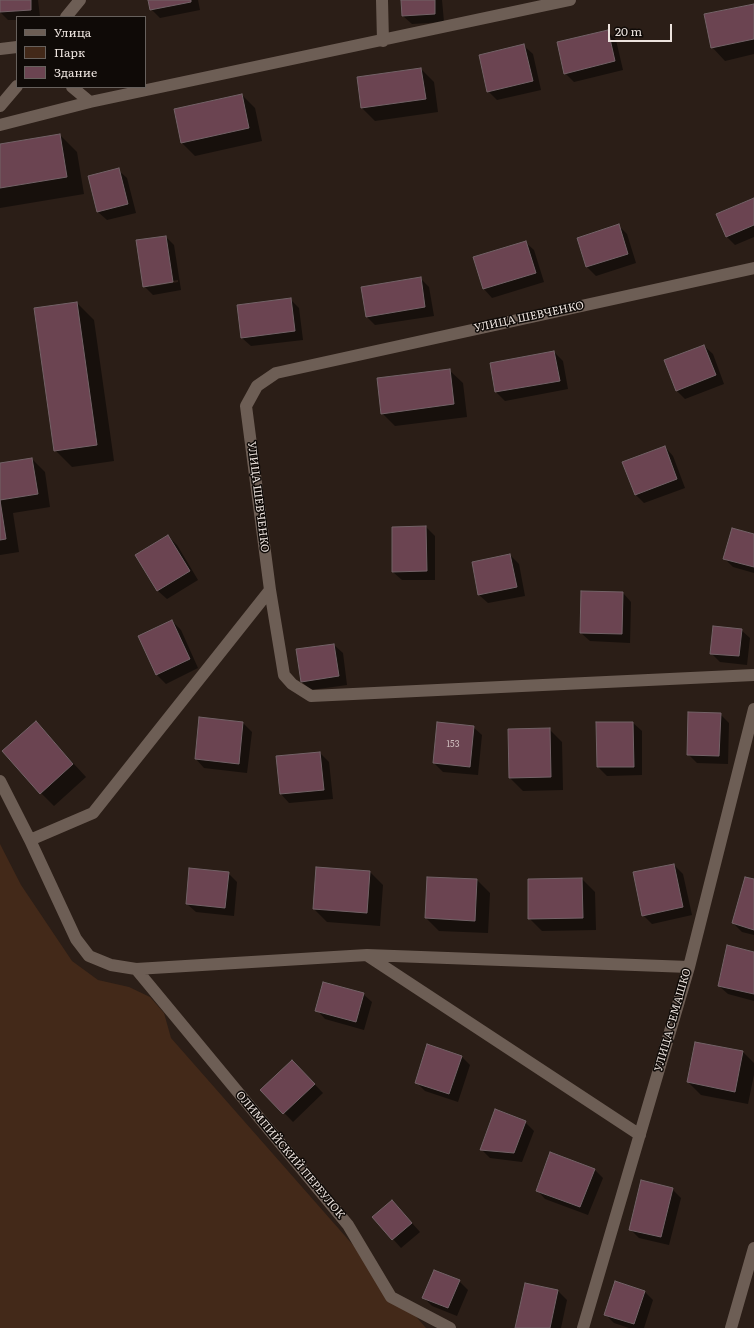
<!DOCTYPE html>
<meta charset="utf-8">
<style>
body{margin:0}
#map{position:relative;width:754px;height:1328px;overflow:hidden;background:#2b1e17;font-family:Literata,serif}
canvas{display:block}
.legend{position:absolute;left:16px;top:16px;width:130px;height:72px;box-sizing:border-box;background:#0f0a07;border:1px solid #67615d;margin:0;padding:5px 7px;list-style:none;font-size:12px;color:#ece3de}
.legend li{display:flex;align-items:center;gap:8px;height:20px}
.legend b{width:20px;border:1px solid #67615d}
.scale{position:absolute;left:608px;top:24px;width:64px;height:18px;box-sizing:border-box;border:2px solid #ece3de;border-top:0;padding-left:5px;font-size:12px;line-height:14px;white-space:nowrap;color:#ece3de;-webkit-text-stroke:3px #0f0a07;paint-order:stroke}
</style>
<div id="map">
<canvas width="754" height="1328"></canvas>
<ul class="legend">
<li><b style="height:5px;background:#6d5e55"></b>Улица</li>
<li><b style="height:11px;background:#432919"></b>Парк</li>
<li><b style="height:11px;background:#6b4451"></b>Здание</li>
</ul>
<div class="scale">20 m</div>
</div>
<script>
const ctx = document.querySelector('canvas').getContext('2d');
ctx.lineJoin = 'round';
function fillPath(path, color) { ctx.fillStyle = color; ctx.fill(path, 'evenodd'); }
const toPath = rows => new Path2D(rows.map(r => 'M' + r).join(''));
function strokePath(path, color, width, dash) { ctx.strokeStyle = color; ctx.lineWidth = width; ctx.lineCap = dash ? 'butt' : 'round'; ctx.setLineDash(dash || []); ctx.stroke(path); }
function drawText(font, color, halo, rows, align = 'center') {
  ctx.font = font + ' Literata,serif'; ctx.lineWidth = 3; ctx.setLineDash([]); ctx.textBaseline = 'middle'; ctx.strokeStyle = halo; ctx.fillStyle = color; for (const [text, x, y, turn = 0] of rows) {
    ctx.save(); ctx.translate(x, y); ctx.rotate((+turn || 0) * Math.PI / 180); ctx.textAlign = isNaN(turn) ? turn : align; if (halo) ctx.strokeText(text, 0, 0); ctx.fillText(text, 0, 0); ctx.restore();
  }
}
const green = toPath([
 [0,844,21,885,72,961,98,980,129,987,150,997,164,1013,171,1038,426,1328,0,1328]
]);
const shadow = toPath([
 [0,0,38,0,40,17,17,17,17,20,8,20,0,12],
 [149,0,198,0,200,10,160,18,151,9],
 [402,0,442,0,444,22,412,24,403,16],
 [754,5,754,54,725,61,712,47],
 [607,31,616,40,623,70,574,82,565,73],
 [524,46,533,54,541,90,497,100,488,91],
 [421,69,434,82,438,112,375,121,362,108],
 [242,95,255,108,262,141,195,156,182,143],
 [60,135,77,152,84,194,0,208,0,145],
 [118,170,127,178,136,213,107,220,98,212,89,177],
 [754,199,754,237,735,245,726,236],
 [618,225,627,234,636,263,596,276,587,267,578,238],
 [166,237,174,245,181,290,153,295,144,286],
 [178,280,178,282,150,287,150,285],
 [525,242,534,250,544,282,492,298,484,289,474,258],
 [420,278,429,287,434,316,375,325,366,316],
 [290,299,299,308,303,340,251,346,242,338],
 [77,303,94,320,114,461,72,467,55,450],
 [704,346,713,354,724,384,685,399,676,390],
 [554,352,563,361,568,389,505,401,496,392,491,364],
 [449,370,463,383,467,417,395,426,382,413],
 [665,447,673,456,685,488,644,503,635,494],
 [32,459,45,472,50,507,13,513,19,552,0,555,0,464],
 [426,527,435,536,435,580,402,580,393,572],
 [754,535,754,573,733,567,724,558],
 [168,536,177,545,198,580,167,599,158,591,137,556],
 [510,555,519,564,525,596,488,603,479,595],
 [623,593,631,602,630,643,590,641,581,633],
 [172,621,181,630,198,668,166,684,157,675,139,637],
 [741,630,750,638,747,665,720,662,711,653],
 [334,645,343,653,347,685,311,690,302,682],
 [720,714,729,723,728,764,697,763,688,754],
 [200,718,243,723,252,732,247,773,204,768,196,759],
 [633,723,642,731,642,775,607,776,598,767],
 [473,727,482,735,478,775,443,772,434,763],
 [549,729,562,742,563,790,523,791,510,778],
 [48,736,86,777,54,806,41,793],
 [320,753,329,762,333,799,289,803,281,794,277,757],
 [674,865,683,874,692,915,652,924,643,915],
 [370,872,383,885,380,926,327,922,314,909],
 [228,873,237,882,234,916,196,912,187,904],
 [582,879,595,892,596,930,542,931,529,918,529,880],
 [477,880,490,893,488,933,439,931,426,918],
 [754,880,754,935,742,932,733,923],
 [754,953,754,1001,728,994,719,986],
 [363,994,372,1002,364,1030,325,1019,317,1010],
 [696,1043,743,1052,754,1063,754,1075,748,1104,701,1095,688,1082],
 [461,1056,470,1065,458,1102,425,1091,416,1082],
 [292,1061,323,1093,293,1122,262,1090],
 [525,1122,534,1131,522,1162,490,1158,481,1149],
 [594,1169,603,1178,588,1215,545,1199,537,1190],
 [672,1189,681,1198,669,1245,639,1238,630,1229],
 [392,1201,420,1232,401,1248,393,1239],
 [459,1281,468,1290,457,1316,432,1306,424,1298],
 [526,1284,558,1291,567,1300,561,1328,516,1328],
 [644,1291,653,1300,644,1328,629,1328,614,1323,605,1314]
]);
const building = toPath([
 [0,0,31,0,31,10,0,12,0,0],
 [148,0,191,0,191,2,150,10,148,0],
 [401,0,435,0,435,14,402,16,401,0],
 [754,4,754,39,711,48,704,14,754,4],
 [608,30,615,61,564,74,557,42,608,30],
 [524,44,533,81,487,92,479,55,524,44],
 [421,68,426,99,361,108,357,77,421,68],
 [242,94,249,128,181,143,174,109,242,94],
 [60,134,67,177,0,188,0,144,60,134],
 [119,168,128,204,97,212,88,176,119,168],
 [754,198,754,225,726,237,716,214,754,198],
 [619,224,628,254,586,267,577,238,619,224],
 [166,236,173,282,143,287,136,240,166,236],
 [526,241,536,273,483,289,473,257,526,241],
 [421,277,425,307,366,317,361,287,421,277],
 [291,298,295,331,241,338,237,305,291,298],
 [77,302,97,445,54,451,34,308,77,302],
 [704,345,716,375,676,391,664,360,704,345],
 [554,351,560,381,495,392,490,363,554,351],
 [450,369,454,404,381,414,377,378,450,369],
 [665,446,677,479,635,495,622,462,665,446],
 [32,458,38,494,0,500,6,539,0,540,0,463,32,458],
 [426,526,427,571,392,572,392,527,426,526],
 [732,528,754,534,754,567,723,559,732,528],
 [168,535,190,571,157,591,135,555,168,535],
 [510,554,517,587,478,595,472,562,510,554],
 [581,591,623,592,622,634,580,633,581,591],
 [172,620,190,659,156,675,138,636,172,620],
 [713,626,742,629,739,656,710,654,713,626],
 [334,644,339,676,301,682,296,649,334,644],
 [688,712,721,713,719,756,687,755,688,712],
 [199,717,243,722,239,764,195,759,199,717],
 [36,721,73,764,40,794,2,751,36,721],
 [437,722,474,726,470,767,433,763,437,722],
 [596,722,633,722,634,767,597,767,596,722],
 [550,728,551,777,509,778,508,729,550,728],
 [320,752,324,790,280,794,276,756,320,752],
 [674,864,683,907,642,916,633,872,674,864],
 [316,867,370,871,367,913,313,909,316,867],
 [189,868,229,872,225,908,186,904,189,868],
 [427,877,477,879,475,921,425,918,427,877],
 [745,877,754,879,754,930,732,923,745,877],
 [582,878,583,918,528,919,528,879,582,878],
 [727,945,754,952,754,994,718,986,727,945],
 [323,982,364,993,356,1022,315,1011,323,982],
 [695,1042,743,1051,735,1092,687,1082,695,1042],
 [427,1044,462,1056,449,1094,415,1083,427,1044],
 [292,1060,315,1084,283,1114,260,1090,292,1060],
 [495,1109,526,1121,514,1153,480,1150,495,1109],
 [550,1152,595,1169,580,1207,536,1191,550,1152],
 [641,1180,673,1188,661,1237,629,1230,641,1180],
 [392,1200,412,1223,392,1240,372,1217,392,1200],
 [434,1270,460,1280,448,1308,422,1298,434,1270],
 [615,1281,645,1291,634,1324,604,1315,615,1281],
 [525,1283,558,1290,550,1328,515,1328,525,1283]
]);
const minor = toPath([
 [382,0,383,41],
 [66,17,80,0],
 [0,49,17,47],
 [72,87,90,102],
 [0,106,17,86],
 [0,125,90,102,570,0],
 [270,590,284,675,292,684,311,696,754,675],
 [0,781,30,840,76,939,89,956,111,965,136,969,367,955,689,967],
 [30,840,93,813,270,590,246,406,257,386,276,373,754,268],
 [368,956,640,1135],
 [136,969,348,1225,391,1297,450,1328],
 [583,1328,689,967,754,709],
 [731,1328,754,1248]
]);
const numberNames = [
 ["153",453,744]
];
const streetNames = [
 ["УЛИЦА ШЕВЧЕНКО",529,317,-12],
 ["УЛИЦА ШЕВЧЕНКО",258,497,83],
 ["УЛИЦА СЕМАШКО",673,1020,-74],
 ["ОЛИМПИЙСКИЙ ПЕРЕУЛОК",290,1155,50]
];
fillPath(green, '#432919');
fillPath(shadow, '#0007');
fillPath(building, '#6b4451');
strokePath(building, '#736267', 1);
strokePath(minor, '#6d5e55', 12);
drawText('9px', '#cbb', null, numberNames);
drawText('11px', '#ece3de', '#0f0a07', streetNames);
</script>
